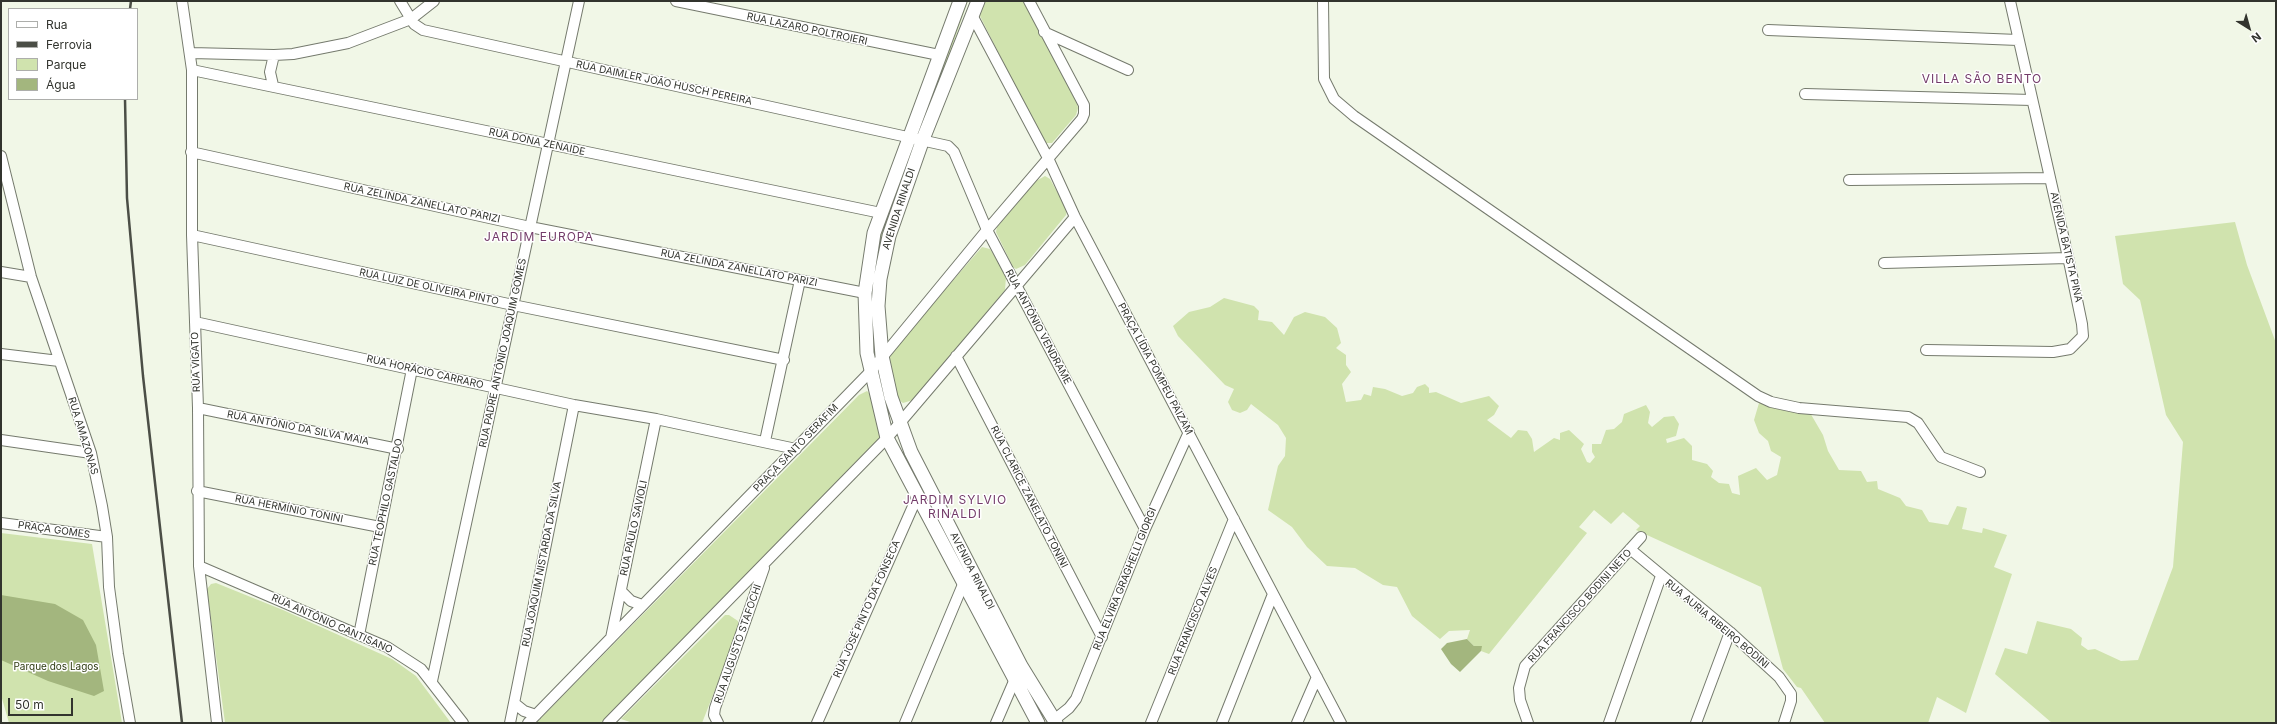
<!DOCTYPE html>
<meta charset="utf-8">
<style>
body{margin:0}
#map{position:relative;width:2277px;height:724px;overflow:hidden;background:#f1f7e7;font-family:Inter,sans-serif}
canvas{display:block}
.frame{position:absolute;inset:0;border:2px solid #32342e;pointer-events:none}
.legend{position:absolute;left:8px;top:8px;width:130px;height:92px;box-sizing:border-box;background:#fff;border:1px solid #adaeab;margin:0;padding:5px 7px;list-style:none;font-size:12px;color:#32342e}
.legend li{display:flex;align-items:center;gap:8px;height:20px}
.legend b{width:20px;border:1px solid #adaeab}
.north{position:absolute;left:2229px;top:8px;width:40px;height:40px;-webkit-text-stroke:3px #fff;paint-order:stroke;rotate:143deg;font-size:11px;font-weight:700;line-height:16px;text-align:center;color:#32342e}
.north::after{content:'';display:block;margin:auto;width:14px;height:18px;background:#32342e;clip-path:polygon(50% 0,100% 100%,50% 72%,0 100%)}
.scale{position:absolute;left:8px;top:698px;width:65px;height:18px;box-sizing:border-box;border:2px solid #32342e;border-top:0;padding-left:5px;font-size:12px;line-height:14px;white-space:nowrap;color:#32342e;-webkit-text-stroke:3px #fff;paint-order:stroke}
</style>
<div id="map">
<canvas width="2277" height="724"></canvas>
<div class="frame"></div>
<ul class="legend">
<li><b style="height:5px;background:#fff"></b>Rua</li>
<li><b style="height:5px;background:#4b4e46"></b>Ferrovia</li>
<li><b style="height:11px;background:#d0e3ae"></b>Parque</li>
<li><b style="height:11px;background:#a3b67e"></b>Água</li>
</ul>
<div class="north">N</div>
<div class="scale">50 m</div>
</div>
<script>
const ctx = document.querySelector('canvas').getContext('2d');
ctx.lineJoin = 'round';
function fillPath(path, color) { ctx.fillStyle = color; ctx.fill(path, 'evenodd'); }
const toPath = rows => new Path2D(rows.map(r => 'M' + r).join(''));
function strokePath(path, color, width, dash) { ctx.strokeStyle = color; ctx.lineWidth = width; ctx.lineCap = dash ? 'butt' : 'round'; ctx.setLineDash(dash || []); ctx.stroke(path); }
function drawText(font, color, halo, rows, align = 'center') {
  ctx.font = font + ' Inter,sans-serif'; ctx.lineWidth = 3; ctx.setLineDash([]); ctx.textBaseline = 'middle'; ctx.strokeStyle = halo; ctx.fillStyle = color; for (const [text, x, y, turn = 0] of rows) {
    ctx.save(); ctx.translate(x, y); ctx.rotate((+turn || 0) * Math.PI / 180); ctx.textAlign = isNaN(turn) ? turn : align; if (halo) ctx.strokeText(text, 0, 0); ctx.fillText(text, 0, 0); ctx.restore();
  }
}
const green = toPath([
 [965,1,968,1,930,110,927,112],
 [982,1,1023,1,1077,103,1078,108,1076,115,1052,143,1045,143,1042,140,978,12],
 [911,147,913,148,888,223,876,348,873,353,870,292,876,249],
 [1045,176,1050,179,1067,210,1066,215,1025,265,1016,269,1013,267,996,232,997,227,1036,181],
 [2235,222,2247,265,2276,343,2276,723,2052,723,1995,674,2005,648,2027,654,2037,621,2071,629,2082,638,2081,645,2088,650,2095,649,2121,661,2138,660,2173,567,2183,442,2166,415,2140,300,2123,284,2115,236],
 [982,247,990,249,1003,270,1006,277,1005,290,917,396,913,400,903,403,899,400,887,364,890,353],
 [1224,298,1254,306,1259,311,1258,320,1272,322,1284,335,1294,317,1305,312,1325,317,1337,328,1341,343,1336,348,1346,355,1346,365,1351,372,1342,384,1346,402,1361,400,1364,394,1371,396,1373,387,1385,389,1402,396,1413,393,1417,387,1425,384,1429,388,1429,393,1436,392,1461,403,1489,396,1499,406,1494,415,1487,420,1511,438,1518,430,1527,431,1532,439,1534,452,1554,438,1560,440,1560,433,1569,430,1584,444,1581,449,1587,462,1590,463,1595,457,1592,452,1592,444,1601,444,1606,430,1614,429,1622,422,1624,414,1646,405,1650,412,1648,423,1652,427,1664,417,1674,416,1679,424,1676,436,1666,439,1667,443,1684,438,1692,446,1692,460,1707,464,1713,471,1711,477,1719,483,1729,484,1732,493,1740,495,1738,476,1756,468,1767,480,1777,475,1781,457,1771,451,1768,441,1759,433,1754,420,1759,403,1777,409,1809,411,1823,435,1828,451,1839,470,1861,471,1867,482,1877,481,1878,489,1900,498,1906,506,1922,510,1929,522,1948,525,1957,506,1967,508,1962,529,1982,533,1983,528,2007,535,1994,567,2012,574,1966,713,1937,697,1928,723,1825,723,1801,688,1797,687,1783,669,1761,587,1636,530,1640,526,1623,512,1611,524,1594,510,1579,527,1587,533,1489,654,1481,651,1481,646,1474,646,1467,639,1470,630,1449,631,1440,639,1412,616,1397,587,1383,585,1355,568,1327,566,1307,547,1292,527,1268,510,1278,466,1285,456,1286,438,1278,425,1251,404,1247,410,1240,413,1232,410,1228,402,1234,389,1225,385,1178,336,1173,326,1189,312,1210,307],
 [867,391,871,395,881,437,877,442,601,723,536,723,859,395],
 [1,533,92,544,122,723,9,723,1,695],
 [216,583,283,610,392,659,416,676,451,723,225,723,207,589,211,584],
 [725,615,729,615,738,621,738,632,702,723,633,723,621,719]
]);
const water = toPath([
 [1,595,55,604,83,620,96,645,104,691,94,696,48,681,1,660],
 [1467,639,1474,646,1482,646,1481,651,1460,672,1451,664,1441,649,1447,643]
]);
const minor = toPath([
 [182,1,192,70,192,235,198,408,199,566,217,723],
 [400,1,414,24,423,30,948,146,954,152,987,230,1145,529],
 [676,1,939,55],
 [1323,1,1324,79,1334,99,1354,116,1758,396,1771,402,1799,408,1908,417,1918,423,1941,457,1980,472],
 [972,15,1048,158,1075,217,1341,723],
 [1768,30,2018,40],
 [1044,32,1128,70],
 [191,53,274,55,293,54,348,43,411,19,434,1],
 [192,70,881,213],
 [273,85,270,72,274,55],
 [1805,94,2032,100],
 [191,152,530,227,865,293],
 [1,156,31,277,91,453,102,506,107,537,109,587,118,654,130,723],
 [1849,180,2050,178],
 [192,235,513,305,784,360],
 [1884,263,2068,258],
 [1,272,31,277],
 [195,322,574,405,656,419,796,449],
 [1926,350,2053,352,2070,349,2083,336,2082,324,2070,266,2010,1],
 [1,354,59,361],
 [956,356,1102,637],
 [198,408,398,449],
 [1,440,91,453],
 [765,441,800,280],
 [197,491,380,527],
 [1,523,107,537],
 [1630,549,1730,632,1779,677,1791,694,1791,701,1784,723],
 [199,566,387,647,421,669,463,723],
 [621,591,631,601,642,605],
 [359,635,412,369],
 [611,638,656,419],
 [432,681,579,1],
 [514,703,524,711,536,715],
 [1054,720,1069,708,1076,699,1145,529,1189,432],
 [510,723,574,405],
 [528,723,870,372,987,230,1082,119,1084,114,1084,105,1029,1],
 [608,723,887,438,1075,217],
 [718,723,714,715,715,708,764,568],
 [817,723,918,495],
 [905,723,964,582],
 [996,723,1015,679],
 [1151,723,1234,519],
 [1222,723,1273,594],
 [1297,723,1317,677],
 [1528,723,1520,700,1519,688,1525,666,1641,537],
 [1609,723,1661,576],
 [1696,723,1730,632]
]);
const major = toPath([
 [960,1,874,233,865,293,867,353,887,438,1038,723],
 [978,1,923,139,889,236,880,279,878,306,882,356,891,397,911,452,1021,666,1056,723]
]);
const rail = toPath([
 [130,9,131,1],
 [125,99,127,198,143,376,182,723]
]);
const streetNames = [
 ["RUA LAZARO POLTROIERI",807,29,12],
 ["RUA DAIMLER JOÃO HUSCH PEREIRA",664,83,12],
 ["RUA DONA ZENAIDE",537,142,12],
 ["RUA ZELINDA ZANELLATO PARIZI",422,203,12],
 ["AVENIDA RINALDI",899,209,-72],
 ["AVENIDA BATISTA PINA",2066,247,77],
 ["RUA ZELINDA ZANELLATO PARIZI",739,268,11],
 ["RUA LUIZ DE OLIVEIRA PINTO",429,287,12],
 ["RUA ANTÔNIO VENDRAME",1038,327,62],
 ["RUA PADRE ANTÔNIO JOAQUIM GOMES",503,353,-78],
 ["RUA VIGATO",196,362,-92],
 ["PRAÇA LÍDIA POMPEU PAIZAM",1155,369,62],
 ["RUA HORÁCIO CARRARO",425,372,13],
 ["RUA ANTÔNIO DA SILVA MAIA",298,428,11],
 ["RUA AMAZONAS",83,436,73],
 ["PRAÇA SANTO SERAFIM",796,448,-46],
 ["RUA CLARICE ZANELATO TONINI",1029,497,63],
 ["RUA TEOPHILO GASTALDO",386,502,-78],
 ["RUA HERMÍNIO TONINI",289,509,11],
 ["RUA PAULO SAVIOLI",634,528,-78],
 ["PRAÇA GOMES",54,530,8],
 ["RUA JOAQUIM NISTARDA DA SILVA",542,564,-79],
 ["AVENIDA RINALDI",972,571,63],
 ["RUA ELVIRA GRAGHELLI GIORGI",1125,579,-68],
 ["RUA FRANCISCO BODINI NETO",1580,606,-48],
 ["RUA JOSÉ PINTO DA FONSECA",867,609,-66],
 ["RUA FRANCISCO ALVES",1193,621,-68],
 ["RUA ANTÔNIO CANTISANO",332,624,24],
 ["RUA AURIA RIBEIRO BODINI",1717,624,40],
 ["RUA AUGUSTO STAFOCHI",738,644,-71]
];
const parkNames = [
 ["Parque dos Lagos",56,667]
];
const quarterNames = [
 ["VILLA SÃO BENTO",1982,79],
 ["JARDIM EUROPA",539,237],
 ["JARDIM SYLVIO",955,500],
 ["RINALDI",955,514]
];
fillPath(green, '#d0e3ae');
fillPath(water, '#a3b67e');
strokePath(minor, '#757a6d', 12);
strokePath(major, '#757a6d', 15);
strokePath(minor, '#fff', 10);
strokePath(major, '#fff', 13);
strokePath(rail, '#4b4e46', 2.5);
drawText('10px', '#32342e', '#fff', streetNames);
drawText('10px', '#2d3a10', '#fff', parkNames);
ctx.letterSpacing = '1px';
drawText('12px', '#733b69', '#fff', quarterNames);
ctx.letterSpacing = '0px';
</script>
